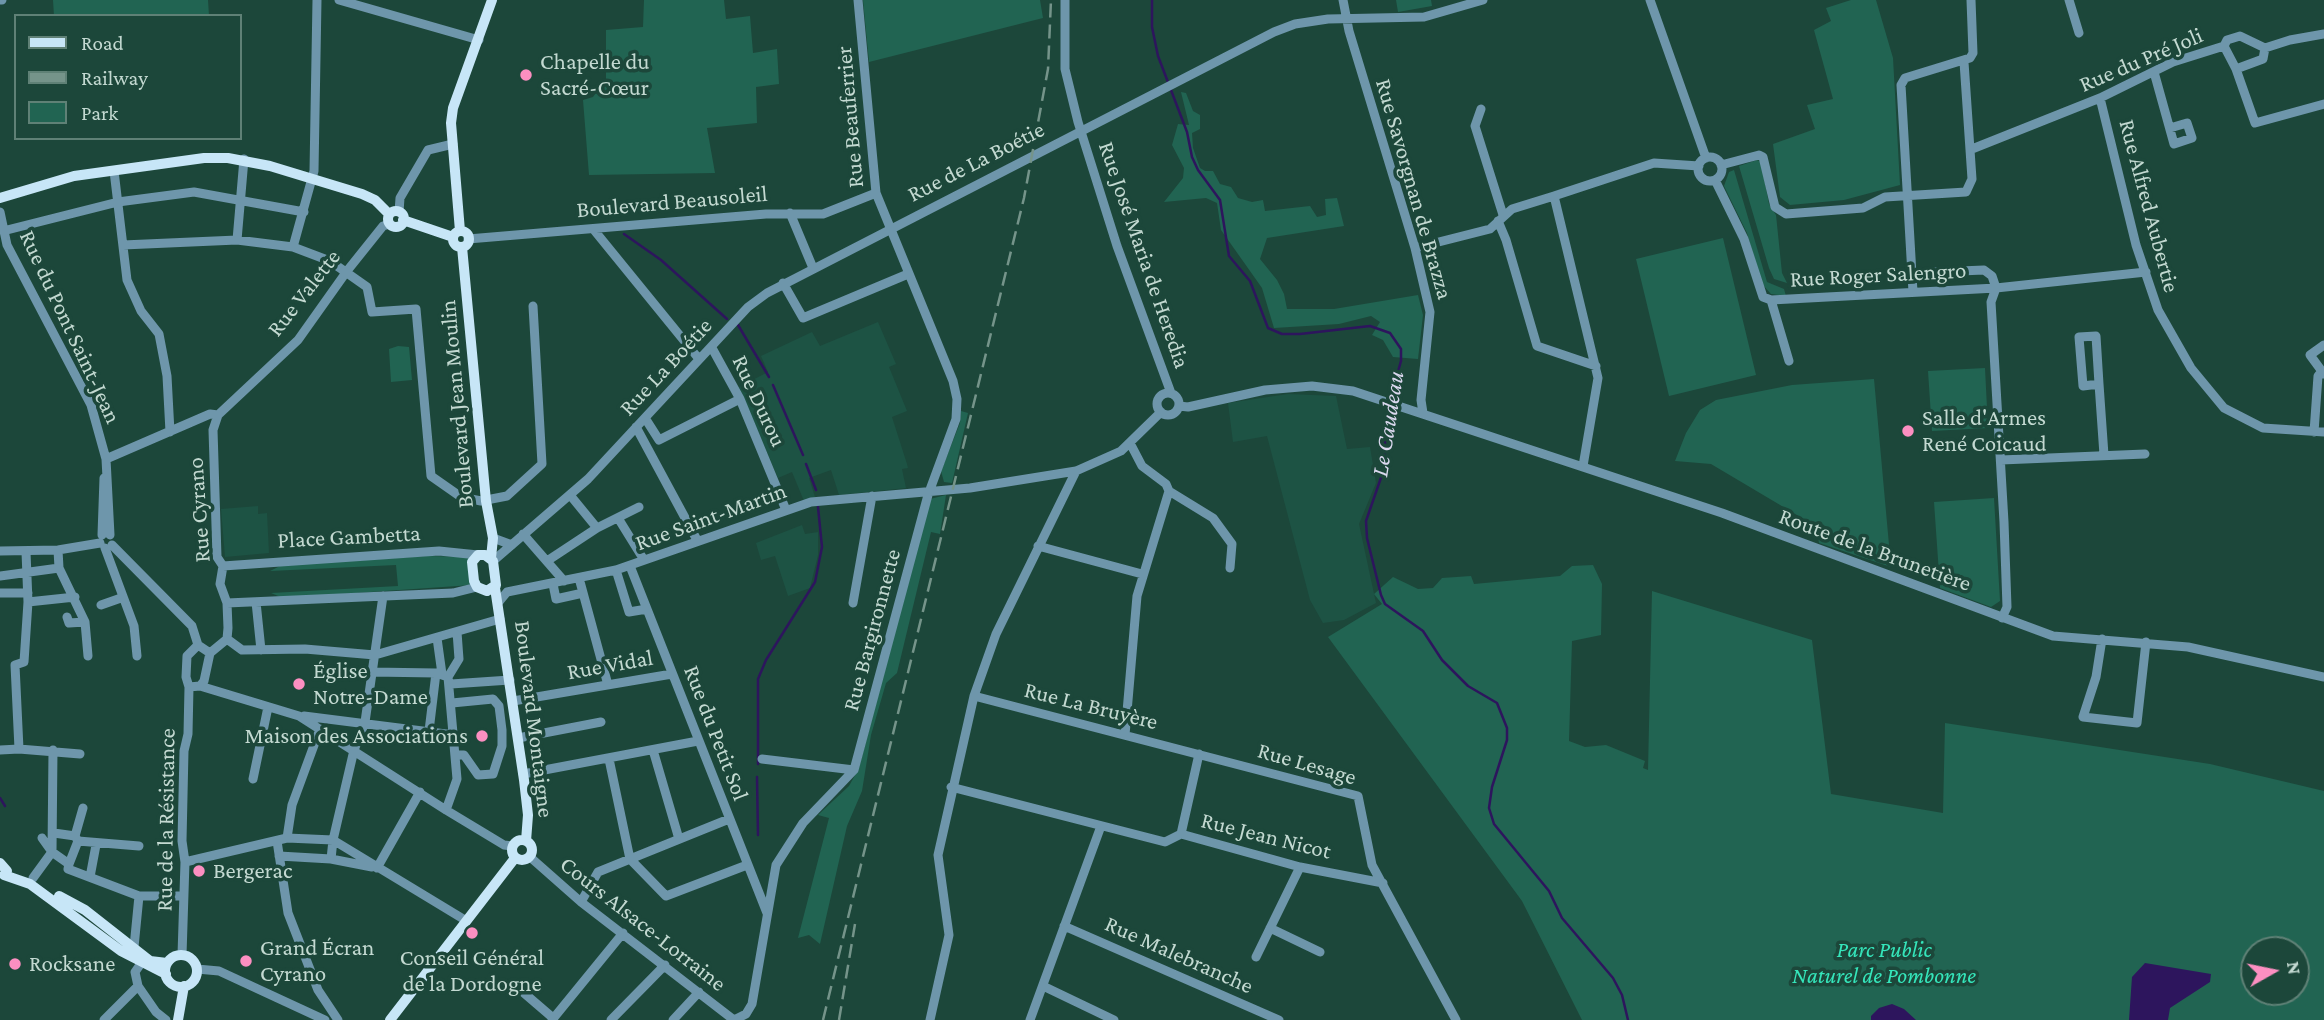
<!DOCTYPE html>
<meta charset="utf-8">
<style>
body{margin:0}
#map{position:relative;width:2324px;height:1020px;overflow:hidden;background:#1c473a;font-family:"Crimson Pro",serif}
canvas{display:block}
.legend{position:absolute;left:14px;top:14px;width:228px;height:126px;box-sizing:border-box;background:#1c473a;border:2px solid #5f8176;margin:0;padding:9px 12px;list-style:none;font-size:21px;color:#c3d9d1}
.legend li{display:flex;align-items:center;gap:14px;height:35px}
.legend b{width:35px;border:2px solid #5f8176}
.north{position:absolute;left:2240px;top:936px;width:70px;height:70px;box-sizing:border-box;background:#1c473a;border:2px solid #5f8176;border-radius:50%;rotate:81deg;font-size:19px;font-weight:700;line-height:28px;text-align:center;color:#c3d9d1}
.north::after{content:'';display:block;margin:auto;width:24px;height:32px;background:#fc8fc1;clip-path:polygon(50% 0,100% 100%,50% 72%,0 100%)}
</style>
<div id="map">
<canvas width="2324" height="1020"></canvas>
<ul class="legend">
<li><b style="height:9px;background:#c7e6f7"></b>Road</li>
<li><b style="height:9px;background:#75948a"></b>Railway</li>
<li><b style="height:19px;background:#216452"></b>Park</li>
</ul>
<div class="north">N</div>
</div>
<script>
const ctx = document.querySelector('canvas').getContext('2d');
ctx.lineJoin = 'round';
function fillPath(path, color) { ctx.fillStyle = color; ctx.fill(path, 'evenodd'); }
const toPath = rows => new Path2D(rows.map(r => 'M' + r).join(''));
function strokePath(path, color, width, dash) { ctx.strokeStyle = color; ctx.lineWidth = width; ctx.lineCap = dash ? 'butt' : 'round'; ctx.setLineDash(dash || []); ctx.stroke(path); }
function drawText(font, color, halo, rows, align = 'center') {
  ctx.font = font + ' "Crimson Pro",serif'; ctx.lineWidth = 7; ctx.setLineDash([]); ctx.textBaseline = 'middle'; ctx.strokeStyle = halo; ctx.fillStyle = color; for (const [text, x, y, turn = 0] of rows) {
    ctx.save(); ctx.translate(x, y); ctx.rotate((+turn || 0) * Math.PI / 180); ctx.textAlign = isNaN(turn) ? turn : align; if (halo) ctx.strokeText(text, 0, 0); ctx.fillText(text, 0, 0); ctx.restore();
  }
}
const built = toPath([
 [878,322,896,364,889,367,907,411,892,417,907,464,908,468,902,469,906,488,839,495,831,470,809,478,815,497,804,501,792,472,778,478,739,387,768,372,761,356,812,332,820,346],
 [1288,394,1336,396,1347,449,1370,447,1376,483,1359,524,1376,603,1344,620,1323,623,1310,600,1267,436,1233,442,1228,403],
 [258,506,258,514,267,513,269,553,225,557,221,509],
 [802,525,805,534,818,532,818,555,810,588,788,596,775,556,761,560,756,543]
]);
const green = toPath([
 [53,0,208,0,209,16,54,16],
 [644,0,724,0,726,19,750,16,753,53,777,49,779,84,756,87,757,123,707,128,715,173,589,175,583,100,593,97,606,79,606,30,643,27],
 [863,0,1040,0,1043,18,869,62],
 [1396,0,1431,0,1432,6,1398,12],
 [1851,0,1876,0,1893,58,1900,185,1844,200,1790,205,1780,197,1773,144,1815,129,1807,105,1833,99,1814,30,1831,21,1826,8],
 [1181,92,1186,93,1193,111,1200,115,1200,129,1192,133,1193,148,1200,168,1205,171,1213,171,1220,184,1231,187,1238,198,1252,202,1263,200,1265,211,1310,206,1317,217,1326,215,1325,199,1337,198,1344,226,1267,238,1260,259,1277,280,1284,294,1287,309,1334,309,1418,295,1423,315,1418,359,1393,357,1383,340,1372,335,1380,322,1371,316,1339,324,1274,328,1262,288,1221,230,1217,203,1206,198,1164,202,1183,178,1184,168,1172,145,1178,124,1189,125],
 [1757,160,1761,162,1769,204,1776,215,1782,273,1787,283,1774,279,1769,268,1739,166],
 [1734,170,1767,282,1784,289,1786,296,1771,294,1762,284,1747,233,1724,186,1729,172],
 [1723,238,1756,375,1669,396,1636,259],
 [398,346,409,347,412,380,391,382,389,349],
 [1985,368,1988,428,1932,431,1928,371],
 [1874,379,1891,567,1819,543,1817,531,1802,518,1711,464,1675,461,1686,433,1700,410,1716,400,1792,385],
 [961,411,968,413,952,483,944,482,941,471,960,423],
 [946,495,940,534,931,532,897,673,886,683,871,735,862,791,847,826,820,944,809,935,798,938,829,818,818,815,849,786,859,768,930,499],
 [1994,498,2000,601,1991,607,1940,588,1934,502],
 [428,556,471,557,472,585,283,598,271,593,398,586,396,565,270,571,282,565],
 [1593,565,1602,584,1601,635,1572,641,1569,741,1585,747,1606,745,1645,761,1643,768,1648,770,1652,591,1812,640,1831,794,1943,813,1945,723,2210,764,2324,791,2324,1020,1582,1020,1522,901,1328,637,1382,604,1374,594,1393,577,1418,589,1433,588,1442,578,1471,576,1474,584,1560,576,1572,566],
 [2254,950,2296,950,2296,992,2254,992]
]);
const water = toPath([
 [2145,963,2211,974,2210,982,2170,1008,2168,1020,2129,1020,2132,977],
 [1892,1004,1904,1009,1916,1020,1871,1020,1871,1016,1879,1008]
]);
const stream = toPath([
 [1152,0,1152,27,1158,56,1187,132,1192,157,1198,170,1220,200,1229,256,1250,281,1268,328,1282,334,1300,334,1370,326,1390,333,1401,349,1401,361,1386,414,1384,469,1366,521,1367,538,1381,595,1385,604,1423,631,1442,660,1468,686,1497,703,1507,728,1507,740,1492,787,1489,808,1494,824,1549,891,1562,918,1613,978,1622,995,1628,1020],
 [624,234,661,260,727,319],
 [738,325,769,377],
 [773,385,803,455],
 [806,464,816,490],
 [758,764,758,679,766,660,815,582,822,547,818,507],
 [757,777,758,835],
 [0,798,5,806]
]);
const minor = toPath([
 [0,0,2,0],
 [339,0,479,40],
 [1065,0,1065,69,1078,122,1117,246,1171,393],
 [1343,0,1349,31,1415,248,1430,312,1421,400,1423,413],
 [1650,0,1706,158],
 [2069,0,2079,33],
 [2224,46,2236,69,2255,123,2324,104],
 [2236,69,2263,59,2265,48],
 [2154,72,2174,144,2192,138,2187,123,2170,128],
 [2100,98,2136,245,2158,310,2191,368,2224,408,2263,428,2324,432],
 [1481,109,1475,126,1503,215],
 [1972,149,2100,98,2173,62,2224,46,2227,40,2240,36,2265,48,2290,40,2324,34],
 '1698 169a12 12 0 1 1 24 0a12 12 0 1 1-24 0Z',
 [1721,165,1759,155,1763,157,1775,207,1786,214,1863,208,1885,197,1966,192,1972,179,1964,62],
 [114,171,127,280,141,311,159,334,167,376,170,432],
 [1715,180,1744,239,1763,297,1771,300,1996,288,2146,272],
 [1554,196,1654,163,1699,166],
 [0,212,7,245,91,405,106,459,110,535],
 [399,212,400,198,428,150,453,144],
 [790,213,813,268],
 [1498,221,1506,240,1537,346,1596,366],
 [594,230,699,359],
 [3,231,118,202,194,192,304,212],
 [468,239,766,214,823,214,876,193],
 [237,240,244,159],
 [123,245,237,240,293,247,330,261,367,287,372,312,416,309,431,476,461,497,481,501,507,496,542,464,533,306],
 [293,247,314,171,317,0],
 [1415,248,1490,229,1512,209,1554,196,1598,378,1583,466],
 [1912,273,1984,270,1992,276,1996,288],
 [783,283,803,318,908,274],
 [1996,288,1991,302,2004,522,2007,607,2002,618],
 [1913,292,1901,85,1905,78,1970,58,1973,53,1971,0],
 [1771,300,1789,361],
 [2324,345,2310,355,2324,374],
 [712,348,740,399,786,510],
 [2099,384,2083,386,2079,337,2096,336,2099,384,2104,455],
 '1157 404a11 11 0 1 1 22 0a11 11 0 1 1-22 0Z',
 [1179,406,1188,407,1265,390,1312,386,1353,391,1722,513,2053,636,2188,647,2324,677],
 [645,418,659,440,740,399],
 [636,427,697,540],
 [2314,432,2318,376,2322,371],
 [106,459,210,414,218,415],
 [2001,460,2145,454],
 [1169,491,1213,518,1232,544,1230,568],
 [570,495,597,528],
 [618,518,644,560],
 [523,534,564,581],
 [102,535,104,478],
 [493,538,512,545],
 [112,545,192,626,198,645],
 [1038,546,1142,574],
 [105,548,134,626,137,656],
 [58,550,59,568,85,622,88,656],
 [0,551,58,550,100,543],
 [493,561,588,479,748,307,767,293,1274,32,1295,24,1328,19,1424,17,1483,0],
 [547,561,597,528,639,507],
 [223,566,439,551,478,555],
 [630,566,767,913],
 [616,570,629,612,647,609],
 [0,576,59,568],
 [579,578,608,685],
 [553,584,556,599,583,593],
 [0,593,28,593],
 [383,596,365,722,354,750,333,840,465,920],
 [28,602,75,597],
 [256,602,261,650],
 [227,603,453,593,477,587],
 [498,603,507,592,616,570,811,502,970,488,1076,471,1121,451,1161,412],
 [853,603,872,496],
 [101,605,121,598],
 [67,617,69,623,85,622],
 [437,638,442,674],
 [227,639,242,650,305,649,375,655,500,619],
 [2102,639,2096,677,2083,717,2137,723,2146,642],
 [210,653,227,639,228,628,227,603,220,584,223,566,217,557,213,430,218,415,298,340,347,271,383,226,390,224],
 [372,672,436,673,448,677],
 [448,677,459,659,457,632],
 [451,684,510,680],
 [200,686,204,681,210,653,198,645,187,656,186,677,189,687,200,686,299,716,446,810,504,845,512,846],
 [974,696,1358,796,1372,865,1456,1020],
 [513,701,672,674],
 [452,703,493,699,499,706,502,730,502,746,493,774,478,775,464,755,456,755],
 [304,716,454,735],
 [429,731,436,673],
 [1125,735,1137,596,1169,491,1166,484,1142,466,1130,443],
 [518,738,601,722],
 [19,749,15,665,24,662,28,602,26,552],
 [0,750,19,749,80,754],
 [653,750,679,839],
 [609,759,630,859,666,896,747,865],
 [762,759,854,770],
 [523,774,698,741],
 [253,779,268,707],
 [951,787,1165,842,1181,834],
 [446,810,457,779,448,677],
 [54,833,75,836],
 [1181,834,1300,867,1383,883],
 [1181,834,1199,754],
 [42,838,52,852,69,864,68,869,139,896,184,896],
 [287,838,292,805,320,729],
 [78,841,139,846],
 [277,841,288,913,318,990,338,1020],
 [279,856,331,859,372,867],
 [530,857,581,902,734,1020],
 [185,862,287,838,333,840,331,859],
 [69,864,78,841,75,836,83,808],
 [377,868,420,792],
 [90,877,96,845],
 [33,878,52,852,53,750],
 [581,902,598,872,729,819],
 [1064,926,1279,1020],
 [1270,928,1320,952],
 [134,947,139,896],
 [182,955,185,862,182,841,184,751,188,734,189,687],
 [1256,957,1300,867],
 [142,962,135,972,138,986,156,1012,166,1020],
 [197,969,219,971,325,1020],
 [1043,986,1114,1020],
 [517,987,553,1018],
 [104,1020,138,986],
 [552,1020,623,933],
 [611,1020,665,965],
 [673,1020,699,992],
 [734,1020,746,1014,752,1004,776,865,803,823,854,770,928,495,956,419,957,399,953,381,876,193,858,0],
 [930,1020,949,935,938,855,974,696,996,634,1076,471],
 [1030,1020,1101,826]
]);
const major = toPath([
 [0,198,74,176,204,158,228,158,270,166,362,194,375,200,389,214],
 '388 219a8 8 0 1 1 16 0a8 8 0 1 1-16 0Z',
 [403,220,453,237],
 [460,231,451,123,453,108,492,0],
 '453 239a8 8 0 1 1 16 0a8 8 0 1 1-16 0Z',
 [462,247,486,501,493,538,491,558],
 [478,555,485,555,493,561,496,585,487,591,477,587,474,581,472,562,478,555],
 [495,588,524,780,528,815,526,841],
 '512 850a10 10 0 1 1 20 0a10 10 0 1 1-20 0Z',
 [0,863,7,871],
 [4,875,30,884,121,951,166,974],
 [59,896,85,910,150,961,167,963],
 '165 971a16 16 0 1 1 32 0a16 16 0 1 1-32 0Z',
 [178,1020,184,986],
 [390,1020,515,858]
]);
const rail = toPath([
 [823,1020,1024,198,1048,69,1051,0],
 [839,1020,855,924]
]);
const markers = [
 [526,75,7,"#fc8fc1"],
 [1908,431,7,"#fc8fc1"],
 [299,684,7,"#fc8fc1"],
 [482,736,7,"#fc8fc1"],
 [199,871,7,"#fc8fc1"],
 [472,933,7,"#fc8fc1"],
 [246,961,7,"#fc8fc1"],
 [15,964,7,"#fc8fc1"]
];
const streetNames = [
 ["Rue du Pré Joli",2141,60,-23],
 ["Rue Beauferrier",850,117,-95],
 ["Rue de La Boétie",976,162,-27],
 ["Rue Savorgnan de Brazza",1414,189,74],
 ["Boulevard Beausoleil",672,202,-5],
 ["Rue Alfred Aubertie",2149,206,75],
 ["Rue José Maria de Heredia",1144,255,71],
 ["Rue Roger Salengro",1878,275,-3],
 ["Rue Valette",304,293,-52],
 ["Rue du Pont Saint-Jean",70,327,65],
 ["Rue La Boétie",666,367,-47],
 ["Rue Durou",759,401,65],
 ["Boulevard Jean Moulin",457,404,-95],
 ["Rue Cyrano",199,510,-94],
 ["Rue Saint-Martin",711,517,-20],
 ["Place Gambetta",349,537,-3],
 ["Route de la Brunetière",1875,550,20],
 ["Rue Bargironnette",872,630,-75],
 ["Rue Vidal",610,665,-10],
 ["Rue La Bruyère",1091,706,14],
 ["Boulevard Montaigne",534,719,83],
 ["Rue du Petit Sol",716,733,69],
 ["Rue Lesage",1307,764,16],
 ["Rue de la Résistance",166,820,-89],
 ["Rue Jean Nicot",1266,836,14],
 ["Cours Alsace-Lorraine",643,924,38],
 ["Rue Malebranche",1179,955,24]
];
const poiNames = [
 ["Chapelle du",540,62],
 ["Sacré-Cœur",540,88],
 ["Salle d'Armes",1922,418],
 ["René Coicaud",1922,444],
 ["Église",313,671],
 ["Notre-Dame",313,697],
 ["Maison des Associations",468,736,"right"],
 ["Bergerac",213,871],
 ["Grand Écran",260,948],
 ["Cyrano",260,974],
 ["Conseil Général",472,958,"center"],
 ["de la Dordogne",472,984,"center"],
 ["Rocksane",29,964]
];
const parkNames = [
 ["Parc Public",1884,950],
 ["Naturel de Pombonne",1884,976]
];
const waterNames = [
 ["Le Caudeau",1388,424,-81]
];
fillPath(built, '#1d5344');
fillPath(green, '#216452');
fillPath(water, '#2d155d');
strokePath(stream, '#2d155d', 2.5);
strokePath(minor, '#6e96ab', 9);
strokePath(major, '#c7e6f7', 10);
strokePath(rail, '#75948a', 2.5, [14, 7]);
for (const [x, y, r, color] of markers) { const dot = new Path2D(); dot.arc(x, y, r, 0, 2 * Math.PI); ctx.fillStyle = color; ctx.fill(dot); strokePath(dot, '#1c473a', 2.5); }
drawText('23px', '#c3d9d1', '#1c473a', streetNames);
drawText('23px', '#c3d9d1', '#1c473a', poiNames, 'left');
drawText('italic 23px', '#35e6bb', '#1c473a', parkNames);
drawText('italic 24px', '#dad8ee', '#1c473a', waterNames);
</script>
